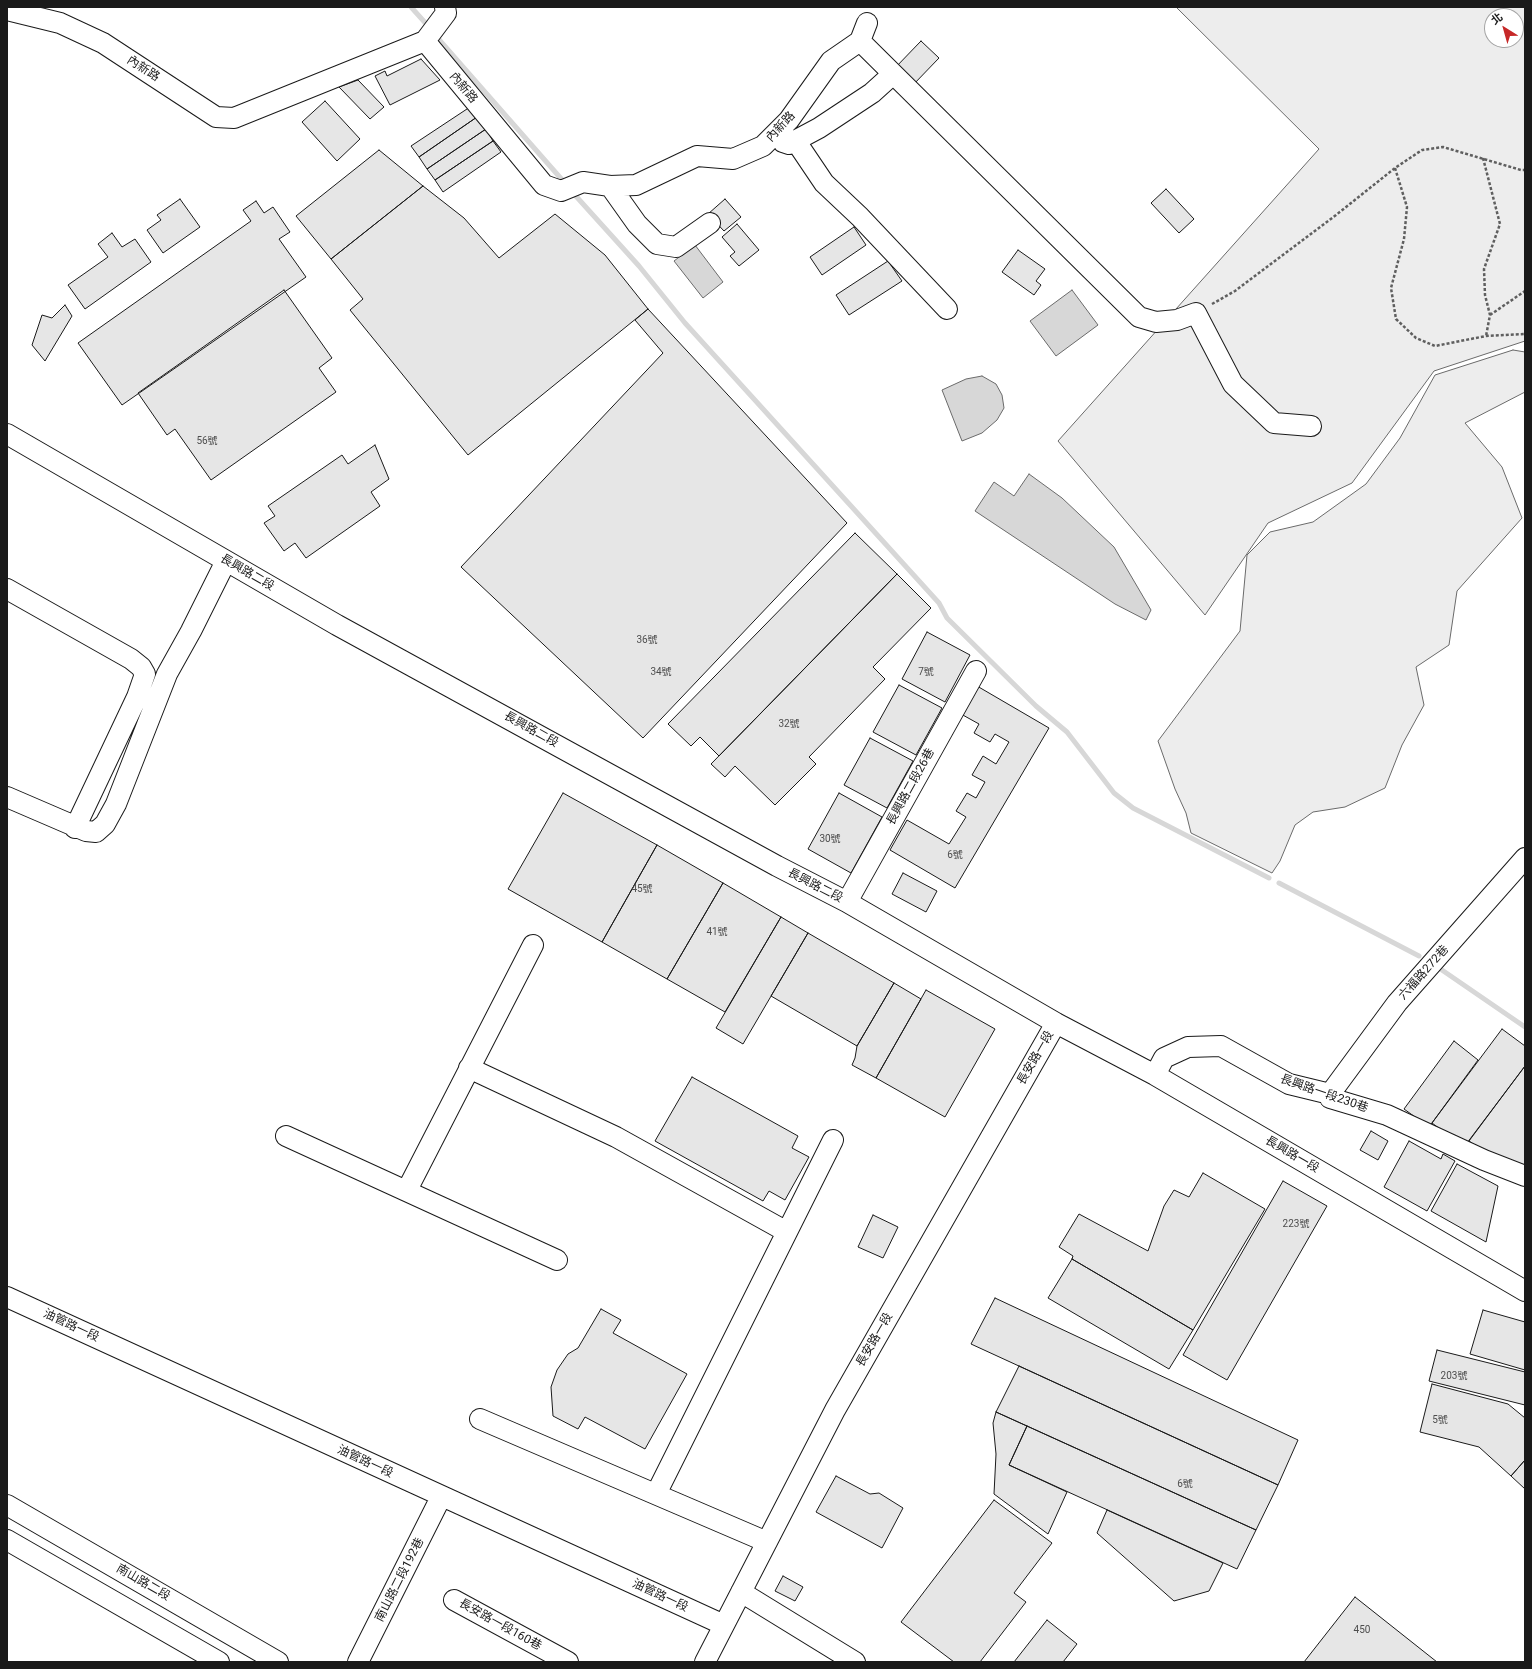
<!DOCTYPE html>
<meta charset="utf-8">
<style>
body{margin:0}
#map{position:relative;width:1532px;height:1669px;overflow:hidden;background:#fff;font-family:Roboto,"Noto Sans TC",sans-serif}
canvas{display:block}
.frame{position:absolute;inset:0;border:8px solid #1a1a1a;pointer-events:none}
.north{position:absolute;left:1484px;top:8px;width:40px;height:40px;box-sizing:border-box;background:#fff;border:1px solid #a3a3a3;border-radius:50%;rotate:323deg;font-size:11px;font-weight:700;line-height:16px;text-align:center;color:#1a1a1a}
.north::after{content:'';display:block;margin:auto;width:14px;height:18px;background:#c62828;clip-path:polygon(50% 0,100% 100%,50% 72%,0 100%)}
</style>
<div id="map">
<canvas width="1532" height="1669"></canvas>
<div class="frame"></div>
<div class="north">北</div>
</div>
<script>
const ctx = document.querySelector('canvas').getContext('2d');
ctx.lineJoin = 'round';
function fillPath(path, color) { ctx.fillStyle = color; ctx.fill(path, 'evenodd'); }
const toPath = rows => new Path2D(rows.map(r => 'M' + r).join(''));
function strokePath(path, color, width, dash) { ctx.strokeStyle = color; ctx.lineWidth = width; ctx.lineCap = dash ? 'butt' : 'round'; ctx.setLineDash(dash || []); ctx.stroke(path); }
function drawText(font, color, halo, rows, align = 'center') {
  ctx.font = font + ' Roboto,"Noto Sans TC",sans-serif'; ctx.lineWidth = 3; ctx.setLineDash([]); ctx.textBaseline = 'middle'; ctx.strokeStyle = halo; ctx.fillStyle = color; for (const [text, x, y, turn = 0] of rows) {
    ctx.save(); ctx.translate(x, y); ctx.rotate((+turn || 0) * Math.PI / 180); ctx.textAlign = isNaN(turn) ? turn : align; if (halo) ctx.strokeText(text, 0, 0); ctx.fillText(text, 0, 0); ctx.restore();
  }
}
const built = toPath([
 [1176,7,1525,7,1525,341,1434,371,1352,483,1268,523,1205,615,1058,441,1319,149,1176,7],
 [1492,16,1516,16,1516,40,1492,40,1492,16],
 [1513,350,1525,352,1525,392,1465,423,1502,467,1522,518,1457,591,1449,645,1416,667,1424,705,1402,745,1385,788,1345,807,1313,812,1295,825,1280,861,1272,873,1191,833,1186,813,1175,789,1158,741,1240,631,1247,555,1270,532,1313,522,1366,484,1400,438,1435,375,1513,350]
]);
const water = toPath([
 [695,245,723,282,703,298,674,261,695,245],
 [1072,290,1098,325,1056,356,1030,321,1072,290],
 [982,376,996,384,1002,395,1004,408,997,420,982,433,962,441,942,390,966,379,982,376],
 [1029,474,1062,498,1114,547,1151,610,1146,620,1115,604,975,511,994,482,1014,496,1029,474]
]);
const stream = toPath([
 [411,7,429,27],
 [435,35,564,182],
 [574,194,639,266,685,323,939,603,947,618,1036,706,1067,732,1114,793,1133,808,1269,878],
 [1279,883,1419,956],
 [1439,968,1525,1027]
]);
const building = toPath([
 [921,41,939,58,912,86,894,69,921,41],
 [421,59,440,80,390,105,375,76,385,71,387,76,421,59],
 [358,80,384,107,370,119,339,87,358,80],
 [325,101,360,139,337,161,302,122,325,101],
 [470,107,477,117,419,157,411,146,470,107],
 [477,117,486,129,427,169,419,157,477,117],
 [486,129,493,141,435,180,427,169,486,129],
 [493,141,501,152,443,192,435,180,493,141],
 [379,150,423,186,331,259,296,216,379,150],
 [423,186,464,218,499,258,555,214,605,255,648,309,468,455,350,310,363,299,331,259,423,186],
 [1166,189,1194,219,1179,233,1151,203,1166,189],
 [180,199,200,227,163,253,147,230,161,220,157,215,180,199],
 [725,199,741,217,724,231,708,214,725,199],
 [256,201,264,213,273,207,290,232,279,239,306,277,122,405,78,343,251,221,243,210,256,201],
 [737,224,759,250,739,266,730,256,735,252,722,237,737,224],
 [854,227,866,245,822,275,810,257,854,227],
 [112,233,122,247,135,239,151,262,85,309,68,285,108,257,98,244,112,233],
 [1018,250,1045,269,1036,281,1041,285,1034,295,1002,272,1018,250],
 [888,261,902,281,849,315,836,295,888,261],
 [284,290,332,358,319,368,336,392,211,480,175,429,167,435,138,393,284,290],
 [65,305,72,316,45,361,32,345,42,315,52,318,65,305],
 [648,309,847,523,643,738,461,567,663,353,635,320,648,309],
 [375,445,389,479,371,492,380,506,306,558,295,543,284,551,264,523,275,516,268,506,342,455,348,464,375,445],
 [855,533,897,574,719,756,700,737,691,746,668,724,855,533],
 [897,574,931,608,873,667,885,679,809,757,816,764,775,805,735,766,725,777,711,764,897,574],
 [927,632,970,655,945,702,902,679,927,632],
 [899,685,942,708,916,755,873,732,899,685],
 [977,686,1049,728,955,888,890,850,907,820,949,844,966,817,956,811,967,793,976,798,985,782,972,775,983,756,996,764,1009,742,995,734,990,742,974,733,979,724,961,714,977,686],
 [870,738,913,761,887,808,844,785,870,738],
 [563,793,657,845,602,942,508,889,563,793],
 [839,793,882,817,851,873,808,849,839,793],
 [657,845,723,883,667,979,602,942,657,845],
 [903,873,937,891,926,912,892,894,903,873],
 [723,883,781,917,725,1012,667,979,723,883],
 [781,917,808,933,743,1044,716,1028,781,917],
 [808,933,894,983,857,1046,771,996,808,933],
 [894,983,921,999,876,1078,852,1065,855,1058,857,1046,894,983],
 [926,990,995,1029,945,1117,876,1078,926,990],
 [1502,1029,1525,1046,1525,1066,1464,1147,1432,1123,1502,1029],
 [1454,1041,1478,1060,1429,1127,1404,1109,1454,1041],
 [1525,1066,1525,1168,1500,1164,1469,1141,1525,1066],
 [692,1077,798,1136,792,1148,809,1157,785,1200,769,1191,763,1201,655,1141,692,1077],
 [1371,1131,1388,1141,1378,1160,1360,1150,1371,1131],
 [1409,1141,1441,1159,1443,1154,1455,1161,1427,1211,1384,1187,1409,1141],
 [1457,1164,1498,1186,1486,1242,1431,1211,1457,1164],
 [1203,1173,1265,1209,1193,1330,1072,1259,1073,1256,1059,1247,1079,1214,1148,1251,1164,1206,1174,1190,1189,1197,1203,1173],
 [1283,1181,1327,1206,1227,1380,1183,1355,1283,1181],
 [873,1215,898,1227,883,1258,858,1247,873,1215],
 [1072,1259,1193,1330,1169,1369,1048,1298,1072,1259],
 [995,1298,1298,1440,1278,1485,971,1344,995,1298],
 [601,1309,621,1320,613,1333,687,1374,645,1449,585,1417,578,1429,553,1416,551,1387,557,1370,568,1354,578,1348,601,1309],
 [1483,1310,1525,1322,1525,1370,1470,1354,1483,1310],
 [1437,1350,1525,1372,1525,1405,1429,1381,1437,1350],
 [1019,1366,1278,1485,1256,1530,996,1412,1019,1366],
 [1432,1384,1508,1404,1525,1418,1525,1460,1511,1476,1479,1447,1420,1432,1432,1384],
 [996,1412,1027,1426,1009,1465,1067,1492,1048,1534,994,1494,996,1454,993,1423,996,1412],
 [1027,1426,1256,1530,1237,1569,1009,1465,1027,1426],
 [1525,1460,1525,1489,1511,1476,1525,1460],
 [836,1476,870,1494,879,1493,903,1508,882,1548,816,1512,836,1476],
 [994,1500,1052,1543,1014,1593,1026,1602,980,1662,954,1662,901,1622,994,1500],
 [1107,1510,1223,1563,1209,1591,1174,1601,1097,1533,1107,1510],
 [783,1576,803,1587,795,1601,775,1591,783,1576],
 [1355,1597,1437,1662,1304,1662,1355,1597],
 [1047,1620,1077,1644,1063,1662,1014,1662,1047,1620]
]);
const path = toPath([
 [1483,158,1500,224,1484,269,1485,295,1490,315,1486,336],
 [1395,168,1407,207,1404,239,1391,288,1396,319,1416,338,1435,346,1486,336,1525,334],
 [1212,304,1235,291,1336,215,1395,168,1422,150,1443,147,1521,170,1525,170],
 [1490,315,1525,291]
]);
const minor = toPath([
 [7,10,60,23,103,43,216,117,234,118,425,41,544,185,561,191,583,182,610,186,636,185,697,156,733,159,763,146,789,120,831,61,860,41,867,23],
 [425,41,446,13,445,7],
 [860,41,1139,317,1156,322,1177,320,1196,313,1233,384,1274,423,1311,426],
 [795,140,824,183,860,217,947,309],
 [783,142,789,144,819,128,872,93,893,74],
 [610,186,637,224,657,244,676,247,710,223],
 [7,434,337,625,777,866,847,902,1056,1023,1155,1075,1525,1291],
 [7,589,131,659,141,667,145,674,137,697,75,828],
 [7,797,86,831,96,832,105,824,116,804,167,674,191,631,226,561],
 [847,902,976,671],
 [469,1068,616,1137,787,1232],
 [1155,1075,1164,1058,1188,1047,1221,1046,1289,1084,1330,1094,1330,1098,1387,1115,1484,1160,1525,1176],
 [1330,1094,1397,1003,1525,858],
 [286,1136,557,1260],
 [407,1190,533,945],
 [7,1297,724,1625],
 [480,1419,767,1542],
 [656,1494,833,1140],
 [7,1505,278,1662],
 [7,1540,219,1662],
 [741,1592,855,1662],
 [454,1600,568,1662],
 [358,1662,441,1497],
 [705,1662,835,1410,1056,1023]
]);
const numberNames = [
 ["56號",207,441],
 ["36號",647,640],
 ["34號",661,672],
 ["7號",926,672],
 ["32號",789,724],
 ["30號",830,839],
 ["6號",955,855],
 ["45號",642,889],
 ["41號",717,932],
 ["223號",1296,1224],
 ["203號",1454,1376],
 ["5號",1440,1420],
 ["6號",1185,1484],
 ["450",1362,1630]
];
const streetNames = [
 ["內新路",143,69,33],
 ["內新路",463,88,50],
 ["內新路",781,127,-47],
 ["長興路二段",247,573,30],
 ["長興路二段",531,730,29],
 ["長興路二段26巷",911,787,-61],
 ["長興路二段",815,886,27],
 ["六福路272巷",1424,973,-48],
 ["長安路一段",1036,1058,-60],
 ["長興路一段230巷",1324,1094,19],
 ["長興路一段",1292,1155,30],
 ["油管路一段",71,1326,25],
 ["長安路一段",875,1340,-60],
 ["油管路一段",365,1462,25],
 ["南山路二段192巷",400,1580,-63],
 ["南山路二段",143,1583,30],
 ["油管路一段",660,1596,25],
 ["長安路一段160巷",500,1625,29]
];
fillPath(built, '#ededed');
strokePath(built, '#6a6a6a', 1);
fillPath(water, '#d7d7d7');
strokePath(water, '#6a6a6a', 1);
strokePath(stream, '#d7d7d7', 5);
fillPath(building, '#e6e6e6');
strokePath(building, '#1a1a1a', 1);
strokePath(minor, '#1a1a1a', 22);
strokePath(path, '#5f5f5f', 2.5, [3, 2]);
strokePath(minor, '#fff', 20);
drawText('10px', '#4d4d4d', null, numberNames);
drawText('12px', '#1a1a1a', '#fff', streetNames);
</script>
